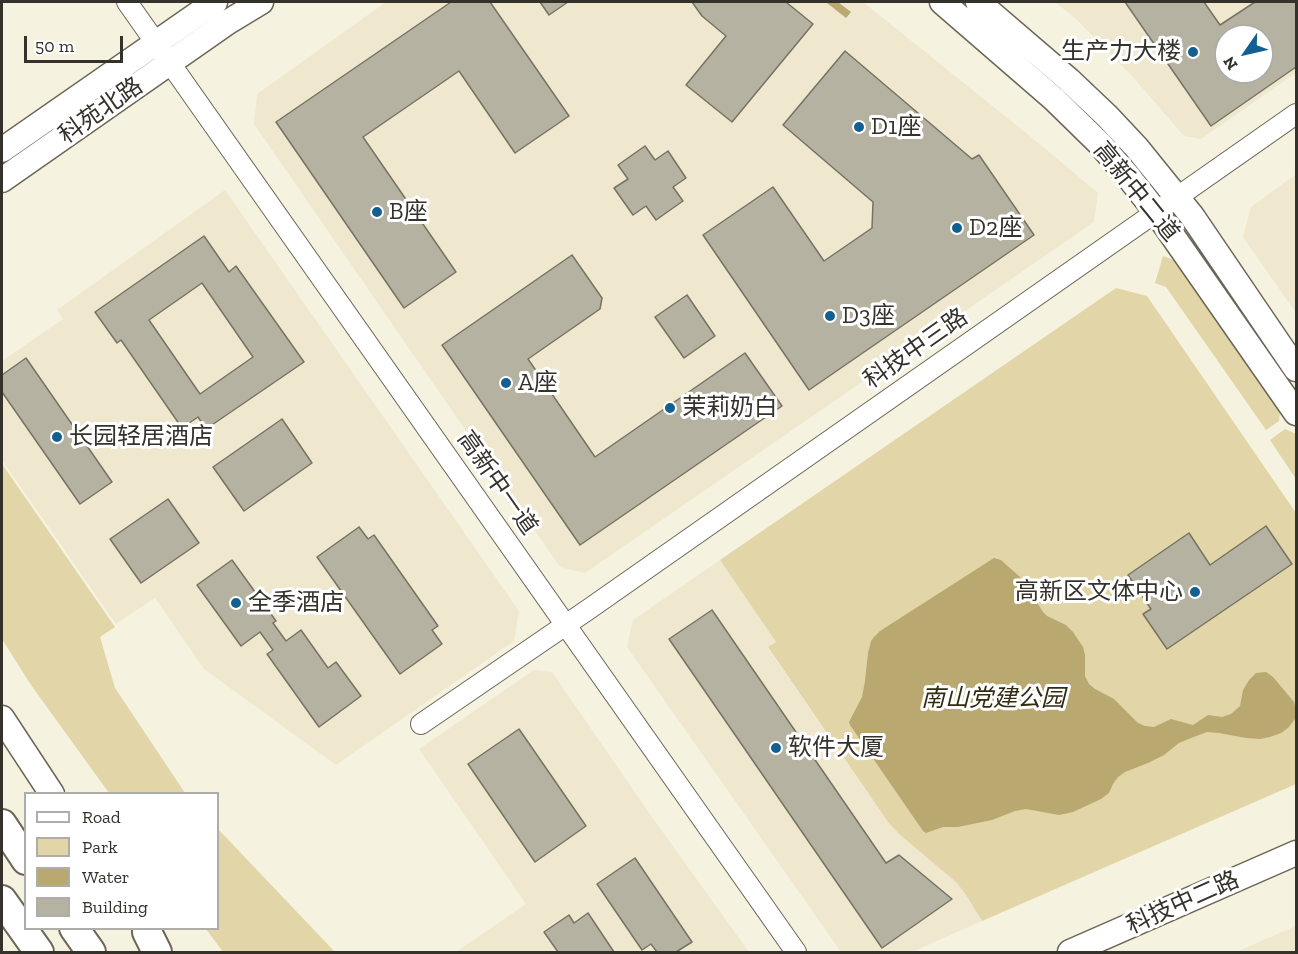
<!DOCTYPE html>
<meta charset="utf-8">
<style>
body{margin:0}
#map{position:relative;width:1298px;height:954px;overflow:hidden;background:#f6f2e0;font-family:"Zilla Slab",serif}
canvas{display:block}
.frame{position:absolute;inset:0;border:3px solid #34322b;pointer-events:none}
.legend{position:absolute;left:24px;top:792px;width:195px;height:138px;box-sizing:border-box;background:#fff;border:2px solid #aeadaa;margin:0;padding:8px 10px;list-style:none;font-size:18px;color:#34322b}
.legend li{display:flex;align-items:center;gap:12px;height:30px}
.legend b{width:30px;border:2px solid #aeadaa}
.north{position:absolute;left:1214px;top:24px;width:60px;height:60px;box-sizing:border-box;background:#fff;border:2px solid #aeadaa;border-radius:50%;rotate:236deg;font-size:16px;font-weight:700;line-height:24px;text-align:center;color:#34322b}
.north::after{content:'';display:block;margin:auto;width:21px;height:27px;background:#145f92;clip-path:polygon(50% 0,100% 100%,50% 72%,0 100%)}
.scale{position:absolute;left:24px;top:36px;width:99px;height:27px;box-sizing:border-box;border:3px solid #34322b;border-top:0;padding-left:8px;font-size:18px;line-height:21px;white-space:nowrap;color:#34322b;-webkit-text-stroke:4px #fff;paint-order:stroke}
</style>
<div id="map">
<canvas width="1298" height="954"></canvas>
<div class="frame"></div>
<ul class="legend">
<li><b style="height:8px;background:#fff"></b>Road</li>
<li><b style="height:16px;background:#e2d5a7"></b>Park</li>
<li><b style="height:16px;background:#b9a970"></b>Water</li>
<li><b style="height:16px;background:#b6b2a1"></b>Building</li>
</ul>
<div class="north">N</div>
<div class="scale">50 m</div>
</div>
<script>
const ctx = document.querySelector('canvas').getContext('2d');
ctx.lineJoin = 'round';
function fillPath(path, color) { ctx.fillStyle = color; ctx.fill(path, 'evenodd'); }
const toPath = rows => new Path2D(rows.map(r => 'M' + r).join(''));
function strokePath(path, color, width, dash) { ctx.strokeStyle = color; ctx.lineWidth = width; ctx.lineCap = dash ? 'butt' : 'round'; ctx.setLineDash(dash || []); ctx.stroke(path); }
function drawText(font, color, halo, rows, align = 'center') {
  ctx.font = font + ' "Zilla Slab","Noto Sans SC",serif'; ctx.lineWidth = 6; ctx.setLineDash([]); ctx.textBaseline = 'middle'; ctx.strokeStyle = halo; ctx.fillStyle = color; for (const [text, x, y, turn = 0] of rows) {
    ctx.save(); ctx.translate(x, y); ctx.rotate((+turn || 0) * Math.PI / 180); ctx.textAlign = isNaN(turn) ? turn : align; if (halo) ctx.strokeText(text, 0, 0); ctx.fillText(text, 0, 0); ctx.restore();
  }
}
const built = toPath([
 [386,2,863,2,1041,145,1098,193,1094,222,585,573,560,567,254,124,257,94],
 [1055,2,1296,2,1296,73,1201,139,1184,136,1132,76,1076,19],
 [1226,36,1262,36,1262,72,1226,72],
 [1296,174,1296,313,1243,237,1251,207],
 [225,190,519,611,514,641,336,765,204,669,155,598,116,624,2,460,2,361,63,319,57,310],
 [720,560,776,642,768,648,888,822,899,834,957,883,966,895,982,921,912,952,841,952,627,647,633,620],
 [534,670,552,672,652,817,749,952,456,952,526,904,419,749],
 [1296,926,1296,952,1236,952]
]);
const green = toPath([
 [1163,256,1174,260,1280,411,1279,421,1266,430,1166,287,1155,283],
 [1116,288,1147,296,1296,513,1296,784,982,921,966,895,957,883,899,834,888,822,768,647,776,642,720,560],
 [1285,429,1296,434,1296,479,1270,440],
 [2,464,115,627,100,637,115,688,185,793,109,793,31,685,2,639],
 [218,829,335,952,223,952,206,929,218,928]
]);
const water = toPath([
 [829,2,838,2,851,12,846,18,827,3],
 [994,558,1001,560,1030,586,1038,604,1043,612,1047,616,1066,625,1073,632,1083,647,1085,655,1085,676,1089,684,1095,689,1114,699,1138,723,1145,726,1154,727,1171,719,1193,725,1208,715,1222,717,1231,714,1240,706,1243,690,1249,680,1256,673,1266,672,1273,677,1294,702,1296,710,1295,719,1288,728,1281,733,1270,737,1260,739,1246,738,1219,733,1207,732,1191,738,1179,743,1164,755,1148,763,1125,772,1118,777,1113,784,1109,793,1101,799,1073,812,1059,815,1026,809,1015,811,992,820,958,827,943,827,926,833,923,831,850,725,849,722,862,697,865,681,868,653,871,641,874,637,880,631]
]);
const building = toPath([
 [451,2,490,2,569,116,515,153,459,71,363,137,456,272,404,308,276,122,451,2],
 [540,2,568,2,549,15,540,2],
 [692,2,786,2,813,24,732,122,686,85,726,36,702,16,692,2],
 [1125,2,1204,2,1220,25,1255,2,1296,2,1296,67,1211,126,1125,2],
 [1226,36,1262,36,1262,72,1226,72,1226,36],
 [845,51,972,159,979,155,1034,235,809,390,703,235,773,187,824,261,872,228,873,202,783,125,845,51],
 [645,146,655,160,668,151,686,178,673,187,683,201,656,220,646,206,633,215,614,188,628,179,618,165,645,146],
 [204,236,229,272,236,266,304,362,206,429,198,417,182,428,121,340,117,343,95,312,204,236],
 [202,283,253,357,200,394,149,320,202,283],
 [572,255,602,298,600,309,528,359,595,457,745,353,782,406,580,545,442,345,572,255],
 [687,295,715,336,684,358,655,317,687,295],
 [26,358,112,482,80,504,2,392,2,375,26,358],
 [282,419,312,463,244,511,213,467,282,419],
 [168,499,199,543,141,583,110,539,168,499],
 [1266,526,1292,564,1167,649,1143,614,1151,609,1128,575,1189,533,1210,565,1266,526],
 [359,527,368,539,374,535,438,626,432,630,442,644,400,674,317,557,359,527],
 [232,560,276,621,273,623,286,641,301,630,328,668,336,662,361,696,319,727,267,654,273,650,260,632,241,646,197,585,232,560],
 [712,610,886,863,899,855,952,899,882,948,669,639,712,610],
 [519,729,586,826,535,862,468,764,519,729],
 [635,858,692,942,676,952,657,952,651,944,642,950,597,884,635,858],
 [588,913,614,952,558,952,544,932,569,915,574,923,588,913]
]);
const minor = toPath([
 [127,2,796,952],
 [421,724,589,609,1296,114]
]);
const major = toPath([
 [942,2,1054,99,1099,143,1127,175,1156,212,1296,413],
 [978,2,1069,80,1107,116,1137,148,1192,216,1296,369],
 [2,150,215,2],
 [2,180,228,22,261,2],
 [2,718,52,794],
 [1070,952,1296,853]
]);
const highway = toPath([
 [2,824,26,860],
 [2,900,39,952],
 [74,928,91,952],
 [147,932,157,952]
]);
const markers = [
 [1193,52,6,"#145f92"],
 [859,127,6,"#145f92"],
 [377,212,6,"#145f92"],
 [957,228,6,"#145f92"],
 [830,316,6,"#145f92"],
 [506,383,6,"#145f92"],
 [670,408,6,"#145f92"],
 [57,437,6,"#145f92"],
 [1195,592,6,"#145f92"],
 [236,603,6,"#145f92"],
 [776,748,6,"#145f92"]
];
const poiNames = [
 ["生产力大楼",1181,52,"right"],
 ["D1座",871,127],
 ["B座",389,212],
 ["D2座",969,228],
 ["D3座",842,316],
 ["A座",518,383],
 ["茉莉奶白",682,408],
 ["长园轻居酒店",69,437],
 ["高新区文体中心",1183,592,"right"],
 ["全季酒店",248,603],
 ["软件大厦",788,748]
];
const streetNames = [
 ["科苑北路",101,111,-35],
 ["高新中二道",1136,192,51],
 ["科技中三路",916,349,-35],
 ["高新中一道",497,483,55],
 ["科技中二路",1183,903,-24]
];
const parkNames = [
 ["南山党建公园",993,699]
];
fillPath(built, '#efe8cf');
fillPath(green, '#e2d5a7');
fillPath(water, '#b9a970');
fillPath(building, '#b6b2a1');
strokePath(building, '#777363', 1.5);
strokePath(minor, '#6b6657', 22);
strokePath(major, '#6b6657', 27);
strokePath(highway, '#6b6657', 32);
strokePath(minor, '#fff', 20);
strokePath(major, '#fff', 24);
strokePath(highway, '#fff', 28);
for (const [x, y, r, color] of markers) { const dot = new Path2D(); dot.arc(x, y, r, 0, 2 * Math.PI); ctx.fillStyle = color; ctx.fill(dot); strokePath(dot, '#fff', 2); }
drawText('24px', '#34322b', '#fff', poiNames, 'left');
drawText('24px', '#34322b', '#fff', streetNames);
drawText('italic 24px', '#322b10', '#fff', parkNames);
</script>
